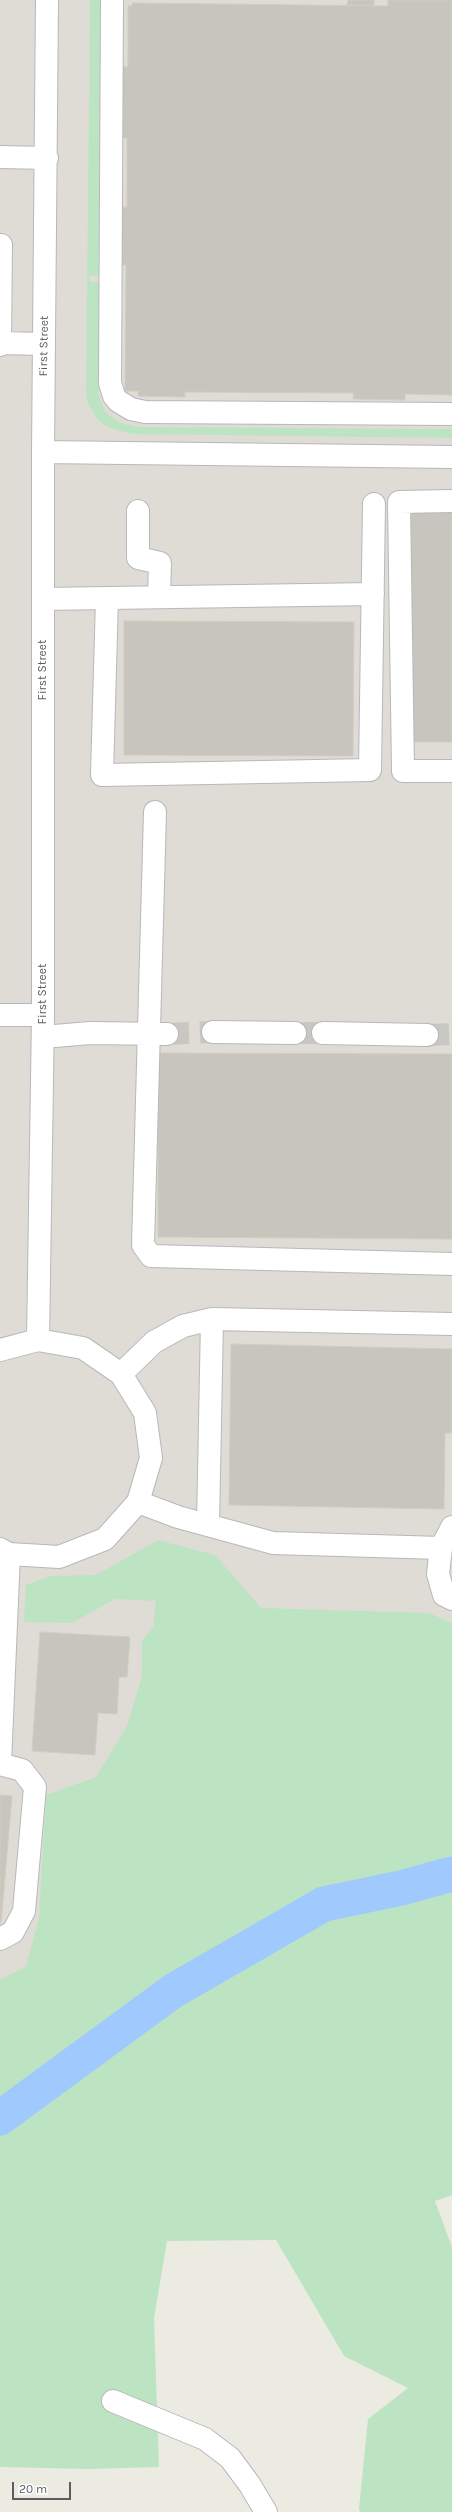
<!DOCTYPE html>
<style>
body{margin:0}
#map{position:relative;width:452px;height:2512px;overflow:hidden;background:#ecebe1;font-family:Karla,sans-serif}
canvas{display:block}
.scale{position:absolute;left:12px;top:2482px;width:59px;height:18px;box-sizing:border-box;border:2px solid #5a5c62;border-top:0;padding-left:5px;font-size:12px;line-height:14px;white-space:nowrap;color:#5a5c62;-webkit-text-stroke:3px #fff;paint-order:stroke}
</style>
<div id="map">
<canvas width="452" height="2512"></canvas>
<div class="scale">20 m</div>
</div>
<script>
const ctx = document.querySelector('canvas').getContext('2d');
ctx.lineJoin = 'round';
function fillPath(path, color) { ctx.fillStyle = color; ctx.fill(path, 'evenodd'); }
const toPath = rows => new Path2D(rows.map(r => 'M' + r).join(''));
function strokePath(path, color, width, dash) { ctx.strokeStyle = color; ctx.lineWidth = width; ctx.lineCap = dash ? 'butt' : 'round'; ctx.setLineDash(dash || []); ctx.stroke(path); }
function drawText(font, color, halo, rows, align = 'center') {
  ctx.font = font + ' Karla,sans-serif'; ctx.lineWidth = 3; ctx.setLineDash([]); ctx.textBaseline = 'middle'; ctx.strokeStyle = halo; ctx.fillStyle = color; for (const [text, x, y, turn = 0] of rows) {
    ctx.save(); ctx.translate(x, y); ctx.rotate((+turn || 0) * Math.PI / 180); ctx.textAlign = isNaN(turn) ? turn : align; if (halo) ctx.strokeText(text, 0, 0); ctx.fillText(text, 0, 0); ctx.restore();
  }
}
const industrial = toPath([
 [0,0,452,0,452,1805,0,2040]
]);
const green = toPath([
 [90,0,102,0,101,252,99,255,99,275,89,276,90,282,99,282,100,387,98,394,105,412,120,423,140,427,452,429,452,438,132,434,107,427,98,420,88,404,86,395],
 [158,1540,215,1555,261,1608,429,1613,452,1623,452,2195,435,2201,452,2247,452,2512,360,2512,359,2508,368,2419,408,2388,344,2356,276,2240,167,2241,154,2318,159,2467,88,2469,0,2467,0,1980,26,1966,39,1918,46,1795,96,1777,127,1726,142,1676,142,1640,153,1628,156,1601,115,1599,72,1623,24,1622,26,1585,50,1576,96,1575]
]);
const river = toPath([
 [0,2118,173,1991,324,1904,401,1888,452,1874]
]);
const building = toPath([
 [348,0,374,0,374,6,347,5,348,0],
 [388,0,452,0,452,395,405,394,405,400,353,399,354,393,185,392,185,397,138,396,139,391,125,391,126,265,122,265,122,226,115,226,115,207,127,207,127,138,115,138,116,66,128,67,128,6,132,6,132,3,388,6,388,0],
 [411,508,452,508,452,742,410,742,411,508],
 [124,621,354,622,353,756,124,755,124,621],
 [158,1053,452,1054,452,1239,158,1237,158,1053],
 [231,1344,452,1349,452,1433,445,1433,444,1509,229,1505,231,1344],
 [40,1632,130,1637,127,1677,119,1677,117,1714,98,1713,95,1755,32,1751,40,1632],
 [0,1795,12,1796,1,1923,0,1923,0,1795]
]);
const minorTunnel = toPath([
 [295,1033,323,1033],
 [167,1034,213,1032],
 [427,1035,452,1034]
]);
const minor = toPath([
 [112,0,110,383,114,396,118,401,131,409,145,412,452,414],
 [0,157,47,158],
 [1,343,44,344],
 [0,345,1,245],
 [43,452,452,457],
 [452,501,399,502,403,771,452,771],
 [138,511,138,558,160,563,159,597],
 [107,598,102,775,370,770,374,504],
 [43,599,373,594],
 [155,812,143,1245,151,1256,452,1264],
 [0,1015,43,1015],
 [213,1032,295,1033],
 [323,1033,427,1035],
 [43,1037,90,1033,167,1034],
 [38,1340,43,1015,43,452,47,0],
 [0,1350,38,1340,83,1348,121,1374,145,1413,151,1458,138,1502,105,1539,59,1557,9,1554,0,1549],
 [121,1374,154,1342,183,1326,212,1319,452,1324],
 [138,1502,178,1517,273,1543,441,1548],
 [208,1525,212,1319],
 [452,1527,441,1548,438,1574,444,1595,452,1599],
 [0,1764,9,1554],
 [0,1764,22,1770,35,1787,24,1911,13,1932,0,1939],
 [113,2401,205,2439,230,2458,250,2485,266,2512]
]);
const streetNames = [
 ["First Street",44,346,-89],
 ["First Street",43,670,-90],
 ["First Street",43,994,-90]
];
fillPath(industrial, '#dedcd5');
fillPath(green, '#bde4c2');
strokePath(river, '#a0c9fd', 35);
fillPath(building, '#c8c5be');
strokePath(building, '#d1cebf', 1);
strokePath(minorTunnel, '#c8c7c1', 22, [22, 11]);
strokePath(minor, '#b7b8bd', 24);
strokePath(minor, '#fff', 22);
drawText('12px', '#5a5c62', '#fff', streetNames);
</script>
